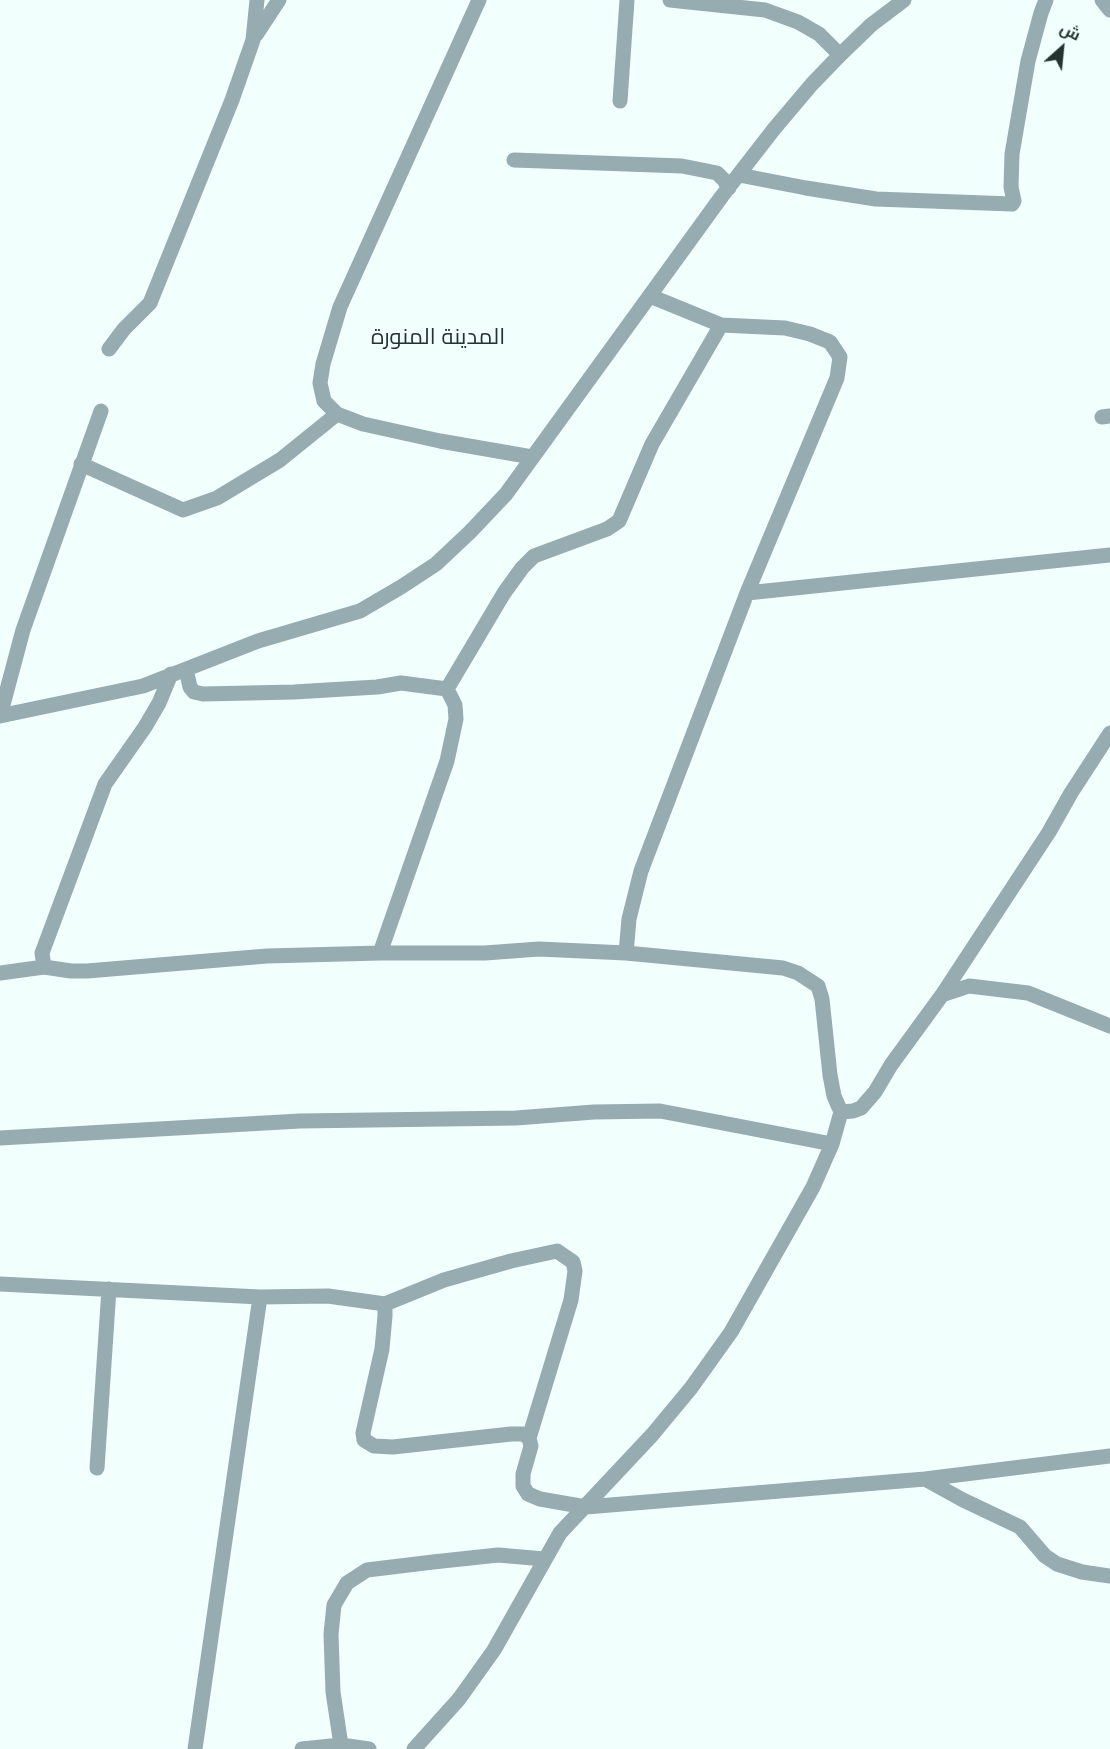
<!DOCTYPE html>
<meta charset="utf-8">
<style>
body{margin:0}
#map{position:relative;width:1110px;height:1749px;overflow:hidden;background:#f1fffd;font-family:"Fira Sans",Cairo,sans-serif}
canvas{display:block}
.north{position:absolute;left:1032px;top:18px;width:60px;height:60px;-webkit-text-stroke:4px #f1fffd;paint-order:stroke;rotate:27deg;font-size:16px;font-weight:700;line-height:24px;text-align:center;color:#243230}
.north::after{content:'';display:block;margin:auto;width:21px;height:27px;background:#243230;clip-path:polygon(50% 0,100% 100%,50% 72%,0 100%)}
</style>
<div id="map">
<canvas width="1110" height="1749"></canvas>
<div class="north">ش</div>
</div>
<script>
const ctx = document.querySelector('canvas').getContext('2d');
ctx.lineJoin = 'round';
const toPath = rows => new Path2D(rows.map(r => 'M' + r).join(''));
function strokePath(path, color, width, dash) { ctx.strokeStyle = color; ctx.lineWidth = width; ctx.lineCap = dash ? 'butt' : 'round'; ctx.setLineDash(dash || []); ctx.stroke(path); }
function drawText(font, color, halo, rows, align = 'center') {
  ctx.font = font + ' "Fira Sans",Cairo,sans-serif'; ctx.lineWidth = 5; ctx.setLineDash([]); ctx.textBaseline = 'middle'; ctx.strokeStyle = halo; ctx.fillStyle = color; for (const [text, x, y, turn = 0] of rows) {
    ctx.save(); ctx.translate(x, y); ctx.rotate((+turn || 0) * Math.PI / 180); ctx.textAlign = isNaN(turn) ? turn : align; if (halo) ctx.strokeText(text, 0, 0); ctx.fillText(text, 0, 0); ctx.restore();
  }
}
const street = toPath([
 [479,0,340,307,323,364,320,383,324,401,337,414,363,424,440,441,532,457],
 [670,0,765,10,798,22,819,34,840,55],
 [1102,0,1110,10],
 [256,35,279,0],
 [620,101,627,0],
 [514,160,682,166,717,173,724,180,729,188],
 [739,175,806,188,876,199,1012,204,1014,201,1011,187,1012,154,1028,61,1041,13,1046,0],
 [109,349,124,329,150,303,232,100,253,40,257,0],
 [1102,417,1110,416],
 [81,464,183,510,217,498,280,460,337,414],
 [747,593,1110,555],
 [186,669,190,687,194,692,203,694,294,692,377,687,401,683,447,689,455,705,456,719,447,761,380,953],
 [447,689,504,593,522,568,534,556,607,529,619,521,652,444,721,325,650,296],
 [0,716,143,686,258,641,360,611,401,587,436,564,470,532,506,494,722,196,774,129,812,84,840,55,871,25,904,0],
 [0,716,23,630,101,411],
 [626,953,629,919,641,871,747,593,837,378,840,357,830,342,810,334,785,328,721,325],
 [44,967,42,953,105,784,145,727,159,703,171,674],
 [0,973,44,967,71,971,87,971,267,956,380,953,485,953,539,949,626,953,783,968,798,973,818,986,822,999,830,1075,834,1096,841,1112],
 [942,995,1049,832,1071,793,1110,733],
 [0,1138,300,1121,516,1118,594,1112,660,1111,832,1144],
 [0,1284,260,1297,328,1296,385,1304,385,1316,382,1349,363,1433,364,1440,374,1446,393,1447,511,1434,523,1434,529,1438,531,1446,523,1474,523,1486,528,1494,540,1499,586,1507,925,1479,1110,1456],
 [385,1304,444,1280,511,1261,557,1251,573,1262,575,1271,571,1300,529,1438],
 [97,1468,109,1289],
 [925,1479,963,1500,1020,1527,1045,1556,1057,1564,1082,1572,1110,1576],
 [341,1745,333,1692,331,1634,334,1605,347,1583,367,1570,433,1562,498,1555,544,1559],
 [195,1749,260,1297],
 [302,1749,341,1745,369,1749],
 [414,1749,459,1699,494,1650,560,1533,652,1435,691,1388,731,1332,813,1187,832,1144,841,1112,853,1111,861,1108,875,1092,891,1065,942,995,969,986,1028,993,1110,1026]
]);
const neighbourhoodNames = [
 ["المدينة المنورة",438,338]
];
strokePath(street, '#96acb1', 15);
drawText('22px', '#243230', '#f1fffd', neighbourhoodNames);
</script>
